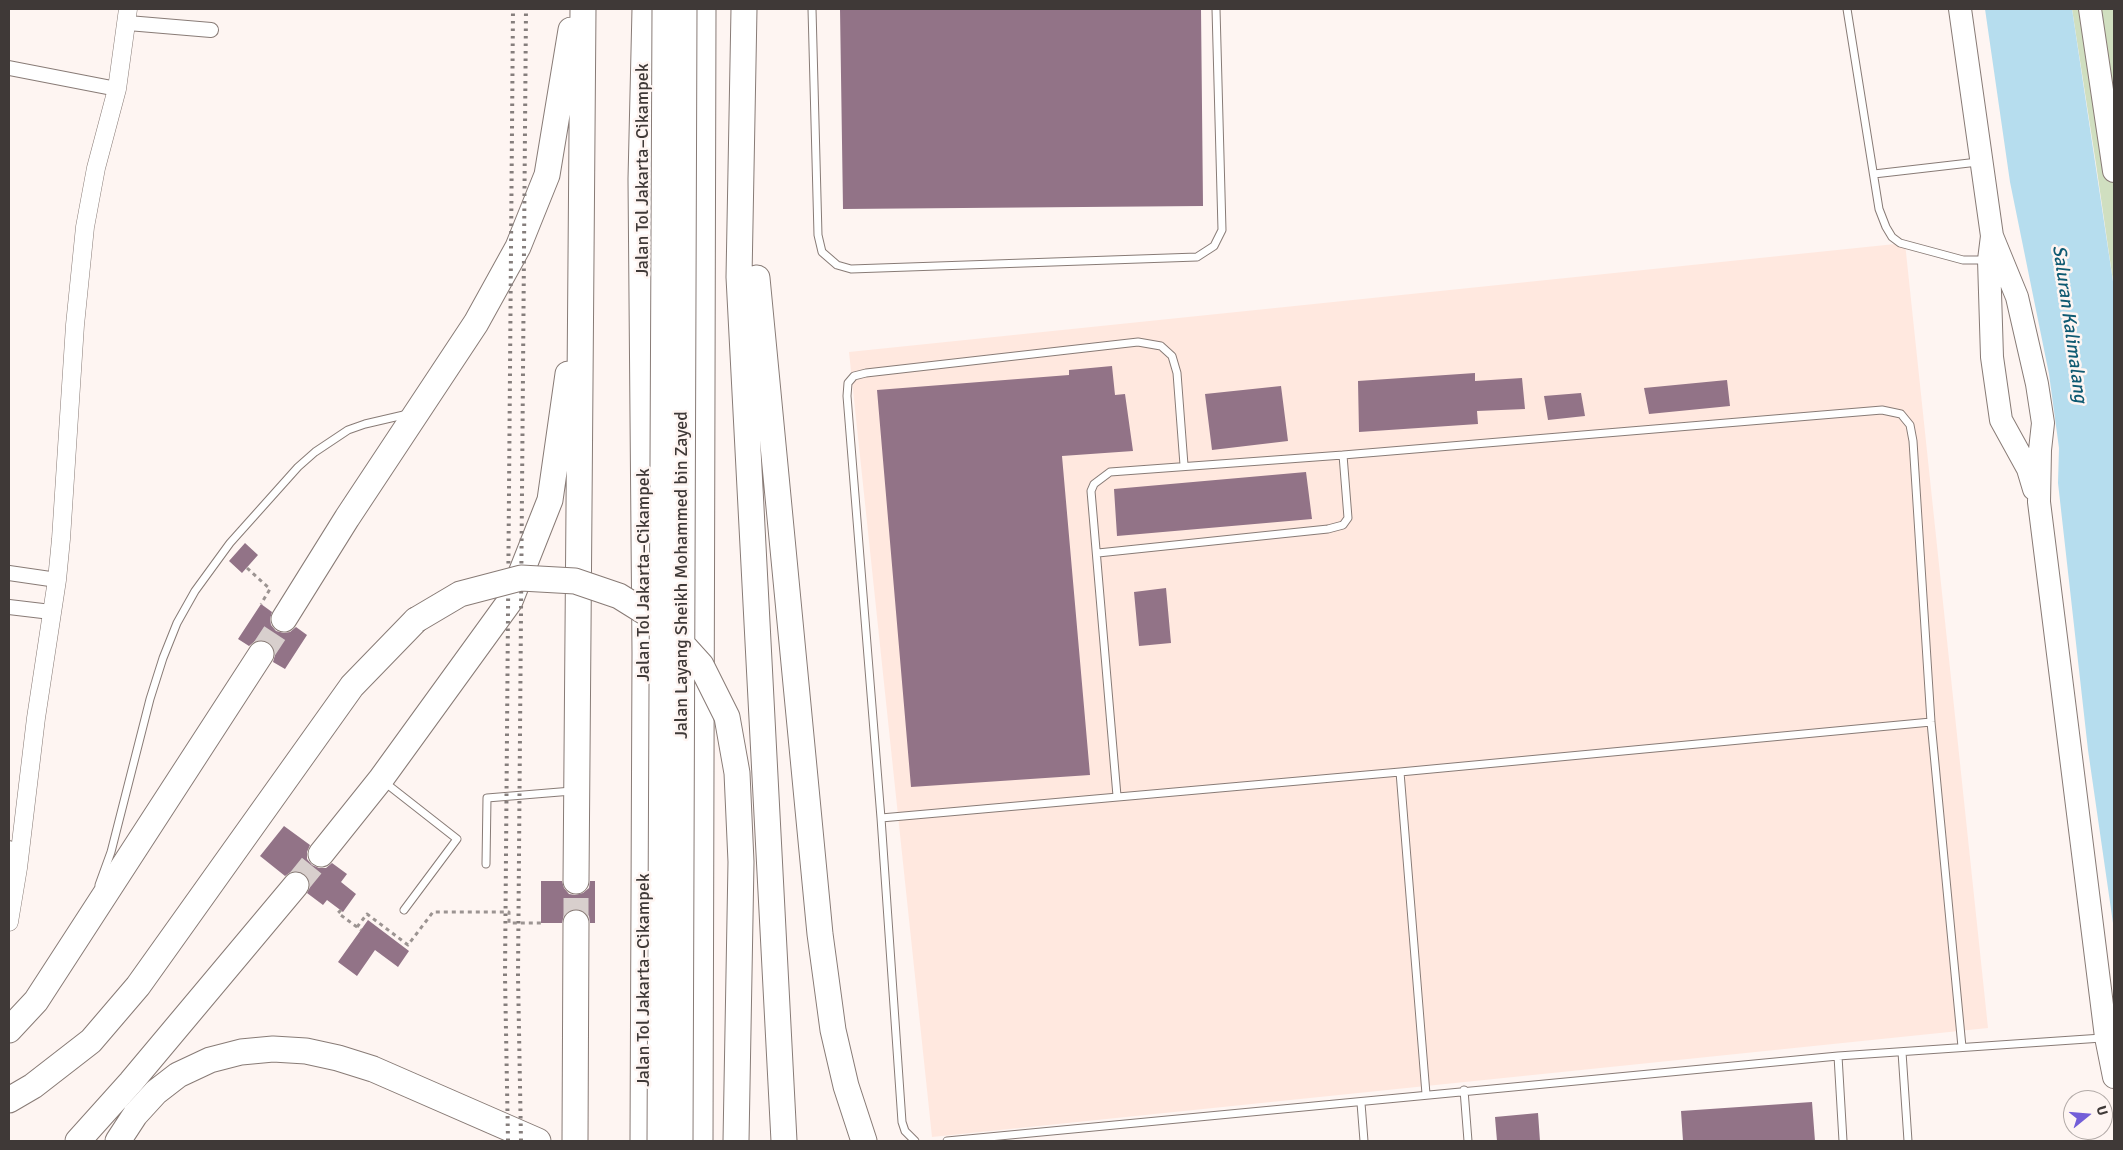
<!DOCTYPE html>
<meta charset="utf-8">
<style>
body{margin:0}
#map{position:relative;width:2123px;height:1150px;overflow:hidden;background:#fef5f2;font-family:Signika,sans-serif}
canvas{display:block}
.frame{position:absolute;inset:0;border:10px solid #3f3937;pointer-events:none}
.north{position:absolute;left:2063px;top:1090px;width:50px;height:50px;box-sizing:border-box;background:#fef5f2;border:1px solid #b2aaa7;border-radius:50%;rotate:73deg;font-size:14px;font-weight:700;line-height:20px;text-align:center;color:#3f3937}
.north::after{content:'';display:block;margin:auto;width:18px;height:22px;background:#735ed8;clip-path:polygon(50% 0,100% 100%,50% 72%,0 100%)}
</style>
<div id="map">
<canvas width="2123" height="1150"></canvas>
<div class="frame"></div>
<div class="north">U</div>
</div>
<script>
const ctx = document.querySelector('canvas').getContext('2d');
ctx.lineJoin = 'round';
function fillPath(path, color) { ctx.fillStyle = color; ctx.fill(path, 'evenodd'); }
const toPath = rows => new Path2D(rows.map(r => 'M' + r).join(''));
function strokePath(path, color, width, dash) { ctx.strokeStyle = color; ctx.lineWidth = width; ctx.lineCap = dash ? 'butt' : 'round'; ctx.setLineDash(dash || []); ctx.stroke(path); }
function drawText(font, color, halo, rows, align = 'center') {
  ctx.font = font + ' Signika,sans-serif'; ctx.lineWidth = 5; ctx.setLineDash([]); ctx.textBaseline = 'middle'; ctx.strokeStyle = halo; ctx.fillStyle = color; for (const [text, x, y, turn = 0] of rows) {
    ctx.save(); ctx.translate(x, y); ctx.rotate((+turn || 0) * Math.PI / 180); ctx.textAlign = isNaN(turn) ? turn : align; if (halo) ctx.strokeText(text, 0, 0); ctx.fillText(text, 0, 0); ctx.restore();
  }
}
const built = toPath([
 [1905,243,1988,1028,932,1137,849,352]
]);
const green = toPath([
 [2072,9,2114,9,2114,288,2096,164]
]);
const water = toPath([
 [1985,9,2072,9,2114,288,2114,930,2088,750,2058,483,2059,448,2049,374,2010,182]
]);
const building = toPath([
 [840,9,1201,9,1203,206,843,209],
 [1112,366,1115,395,1125,394,1133,451,1062,456,1090,775,911,787,877,390,1069,375,1069,370],
 [1475,373,1475,381,1522,378,1525,409,1477,411,1478,424,1359,432,1358,381],
 [1727,380,1730,406,1649,414,1644,388],
 [1281,386,1288,441,1212,450,1205,394],
 [1581,393,1585,416,1548,420,1544,396],
 [1306,472,1312,519,1117,536,1114,489],
 [245,543,258,555,242,573,229,561],
 [1166,588,1171,643,1139,646,1134,592],
 [261,604,272,612,270,619,271,625,276,631,284,633,290,632,296,627,307,635,285,669,273,662,275,655,274,648,268,642,261,640,255,641,249,646,238,639],
 [284,826,310,845,307,852,307,859,312,865,319,868,326,868,332,863,347,874,341,882,356,894,343,912,327,900,323,905,307,893,310,887,310,881,305,874,299,871,292,871,285,876,260,856],
 [541,881,562,881,564,888,569,894,575,895,583,893,589,888,590,881,595,881,595,923,590,923,589,916,584,911,576,909,568,911,564,915,562,923,541,923],
 [368,920,409,951,398,967,375,950,357,976,338,962],
 [1812,1102,1815,1141,1683,1141,1681,1111],
 [1538,1113,1540,1141,1497,1141,1495,1117]
]);
const motorwayTunnel = toPath([
 [261,654,284,619],
 [296,885,321,854],
 [576,923,576,881]
]);
const path = toPath([
 [247,568,270,589,261,604],
 [341,910,338,913,361,930],
 [357,927,367,914,408,945,433,912,509,912,509,923,541,923]
]);
const service = toPath([
 [812,9,818,235,822,252,837,265,851,269,1197,257,1214,246,1222,230,1216,9],
 [1847,9,1879,209,1886,227,1892,237,1900,243,1963,260,1986,260],
 [1874,174,1978,162],
 [1098,553,1328,529,1343,525,1348,518,1343,455],
 [1400,772,1426,1094],
 [383,781,457,839,404,910],
 [1117,796,1091,491,1094,484,1110,472,1343,455,1882,410,1901,414,1910,425,1913,441,1931,722,1962,1047],
 [881,818,1400,772,1931,722],
 [486,864,487,798,572,791],
 [99,885,111,852,150,699,163,658,177,623,195,591,230,543,298,467,315,452,348,430,365,424,408,414],
 [1902,1052,1908,1141],
 [1838,1056,1843,1141],
 [1464,1090,1468,1141],
 [1361,1103,1364,1141],
 [915,1141,905,1131,902,1122,881,818,847,396,848,383,854,376,866,373,1138,342,1161,346,1172,356,1177,373,1184,465],
 [947,1141,1838,1056,2102,1038]
]);
const minor = toPath([
 [128,23,211,30],
 [9,68,117,89],
 [9,573,57,580],
 [9,607,51,612],
 [9,848,18,868]
]);
const tertiary = toPath([
 [9,922,18,868,36,718,57,580,61,539,75,325,85,227,96,168,117,89,128,9]
]);
const primary = toPath([
 [1960,9,1992,236,1989,260,1992,357,2001,420,2028,469,2034,489],
 [2090,9,2114,171],
 [1992,236,2017,297,2037,384,2043,423,2040,450,2039,502,2106,1037,2114,1077]
]);
const motorway = toPath([
 [744,9,739,277,784,1141],
 [757,278,820,934,833,1030,846,1086,864,1141],
 [284,619,347,518,476,323,518,247,547,175,571,30],
 [321,854,381,779,510,601,550,500,568,374],
 [576,881,583,9],
 [9,1030,36,1001,261,654],
 [9,1100,33,1086,91,1041,138,986,352,686,416,620],
 [78,1141,131,1082,296,885],
 [118,1141,135,1115,156,1092,178,1075,210,1060,241,1052,273,1049,306,1051,338,1058,373,1069,538,1141],
 [575,1141,576,923],
 [643,1141,645,653,641,179,645,9],
 [700,1141,703,9]
]);
const rail = toPath([
 [508,1141,505,976,513,9],
 [521,1141,518,976,526,9]
]);
const motorwayBridge = toPath([
 [416,620,460,594,521,578,575,581,619,596,664,624,701,665,727,717,737,773,741,862,736,1141],
 [660,1141,665,9],
 [680,1141,684,9]
]);
const streetNames = [
 ["Jalan Tol Jakarta–Cikampek",643,170,-90],
 ["Jalan Tol Jakarta–Cikampek",644,575,-90],
 ["Jalan Layang Sheikh Mohammed bin Zayed",682,575,-90],
 ["Jalan Tol Jakarta–Cikampek",644,980,-90]
];
const waterNames = [
 ["Saluran Kalimalang",2069,324,82]
];
fillPath(built, '#ffe8df');
fillPath(green, '#d0dfc0');
fillPath(water, '#b6ddee');
fillPath(building, '#927387');
strokePath(motorwayTunnel, '#d8cfcd', 25, [25, 12]);
strokePath(service, '#887b76', 9);
strokePath(minor, '#887b76', 16);
strokePath(tertiary, '#887b76', 19);
strokePath(primary, '#887b76', 24);
strokePath(motorway, '#887b76', 27);
strokePath(path, '#9c9492', 3, [4, 4]);
strokePath(service, '#fff', 7);
strokePath(minor, '#fff', 14);
strokePath(tertiary, '#fff', 18);
strokePath(primary, '#fff', 22);
strokePath(motorway, '#fff', 25);
strokePath(rail, '#857e7c', 4, [2.5, 5]);
strokePath(motorwayBridge, '#887b76', 27, []);
strokePath(motorwayBridge, '#fff', 25);
drawText('18px', '#3f3937', '#fef5f2', streetNames);
drawText('italic 19px', '#0f5a72', '#fef5f2', waterNames);
</script>
